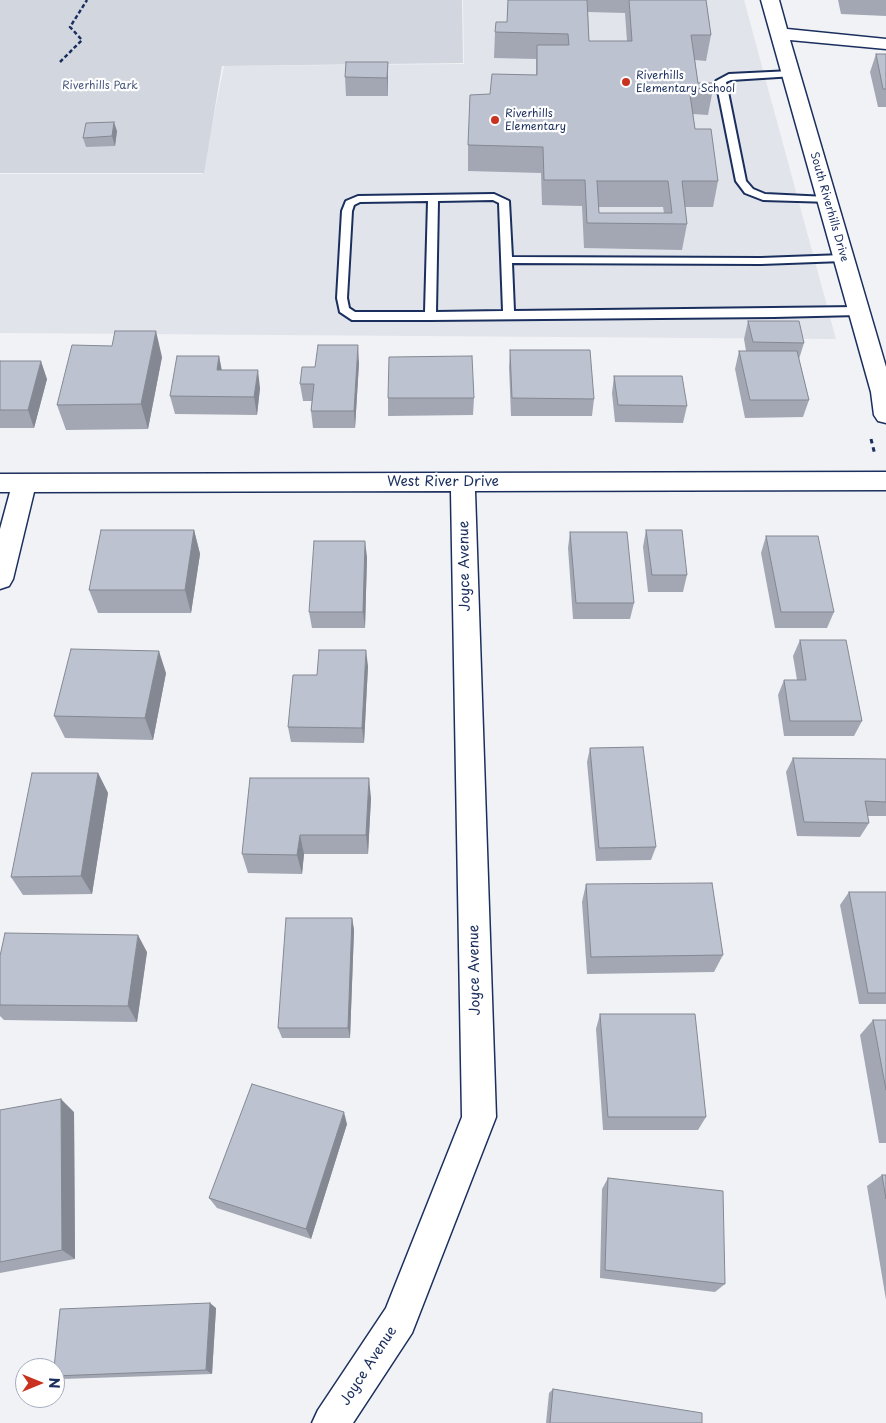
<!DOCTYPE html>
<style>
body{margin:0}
#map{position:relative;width:886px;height:1423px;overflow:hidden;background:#f1f2f5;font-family:"Playpen Sans",sans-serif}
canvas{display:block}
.north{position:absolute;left:15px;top:1358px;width:50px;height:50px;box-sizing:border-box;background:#fff;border:1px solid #a4acbf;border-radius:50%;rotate:90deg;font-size:14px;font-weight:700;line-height:20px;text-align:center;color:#1b2f5e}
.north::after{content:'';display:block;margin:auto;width:18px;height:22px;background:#c8321e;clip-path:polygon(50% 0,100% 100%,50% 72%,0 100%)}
</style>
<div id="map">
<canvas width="886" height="1423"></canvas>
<div class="north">N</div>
</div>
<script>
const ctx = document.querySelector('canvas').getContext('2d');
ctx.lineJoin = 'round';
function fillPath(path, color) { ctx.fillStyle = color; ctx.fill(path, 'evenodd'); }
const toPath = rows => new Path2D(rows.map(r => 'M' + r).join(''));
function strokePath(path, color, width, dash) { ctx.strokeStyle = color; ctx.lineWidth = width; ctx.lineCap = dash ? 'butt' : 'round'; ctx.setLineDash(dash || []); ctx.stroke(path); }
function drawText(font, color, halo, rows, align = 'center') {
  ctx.font = font + ' "Playpen Sans",sans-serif'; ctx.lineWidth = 4.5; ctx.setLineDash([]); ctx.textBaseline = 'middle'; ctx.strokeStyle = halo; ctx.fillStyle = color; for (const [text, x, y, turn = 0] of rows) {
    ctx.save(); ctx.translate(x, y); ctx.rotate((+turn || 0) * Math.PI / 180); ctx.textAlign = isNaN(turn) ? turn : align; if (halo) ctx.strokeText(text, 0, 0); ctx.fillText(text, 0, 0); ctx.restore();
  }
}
const built = toPath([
 [463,0,744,0,836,339,0,333,0,174,202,174,224,66,464,64]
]);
const green = toPath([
 [0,0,462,0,463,63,222,66,204,173,0,173]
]);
const pathFar1 = toPath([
 [60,62,82,40,70,27,87,0]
]);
const path = toPath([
 [871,439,875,455]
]);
const service = toPath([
 [791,71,796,74,794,76,731,80,726,82,746,181,753,189,765,194,827,197,832,200,831,202,763,200,745,193,736,181,716,81,729,74,791,71],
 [494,194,509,201,512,257,761,258,843,255,848,258,843,261,761,264,512,263,514,311,858,307,863,311,858,315,774,317,430,320,352,320,340,312,337,298,342,211,346,201,358,196,494,194],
 [493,200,499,203,503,311,436,312,438,201,493,200],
 [428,201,425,312,355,312,349,308,347,298,352,211,354,205,360,202,428,201]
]);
const minor = toPath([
 [761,0,779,0,787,29,886,39,886,49,790,40,886,367,886,423,878,421,874,415,871,392,761,0],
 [886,472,886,490,475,491,496,1117,412,1333,353,1423,312,1423,318,1410,386,1308,462,1117,451,491,34,492,13,579,9,586,0,589,0,529,10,492,0,492,0,474,886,472]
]);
const wall = toPath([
 [508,0,706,0,711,35,706,61,695,60,698,83,713,89,708,115,693,114,695,129,718,181,713,207,685,207,687,224,682,250,584,248,582,206,542,205,541,173,468,171,468,145,490,94,536,75,536,59,494,58,495,32,507,22],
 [588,12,625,13,627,41,589,41],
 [599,207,663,207,664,213,599,213],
 [838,0,886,0,886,16,841,14],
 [876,54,886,54,886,107,878,107,870,72],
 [388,62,388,96,346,96,345,77],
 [117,131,115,146,86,147,83,138],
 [748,321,804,343,799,359,809,400,803,417,745,418,735,369,739,351,746,351,744,339],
 [510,350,594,399,592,416,511,416,509,367],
 [219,356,222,370,260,388,257,415,175,414,170,396],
 [162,357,148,429,66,430,57,405],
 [0,361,47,379,34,428,0,428],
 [359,363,355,428,313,428,311,411,312,401,303,401,300,384,315,367],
 [614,376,687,406,683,423,615,422,612,393],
 [388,398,474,398,473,415,388,416],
 [194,530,200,554,191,613,98,613,89,590],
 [646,530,687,575,683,592,648,592,643,547],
 [570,532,634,603,630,619,573,619,568,548],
 [766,536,834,612,827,628,775,628,761,553],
 [367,557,365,628,312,628,309,612],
 [800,640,862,721,854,736,784,736,778,695,784,680,797,680,793,656],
 [368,666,364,743,291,742,288,727,317,675],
 [166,673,153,740,65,738,54,716],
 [590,748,656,847,651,860,596,861,587,762],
 [793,758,886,759,886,816,867,816,869,823,860,837,797,836,786,772],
 [98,773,108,793,92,894,23,895,11,877],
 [371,798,368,854,304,854,302,874,248,873,242,854],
 [586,884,723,955,714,972,587,974,582,902],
 [849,892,886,892,886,1004,859,1004,840,905],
 [352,918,354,930,350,1038,282,1038,278,1028],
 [147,952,137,1022,4,1020,0,1016,0,956],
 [600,1014,706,1117,698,1130,603,1130,596,1029],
 [873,1020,886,1020,886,1143,879,1143,860,1035],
 [0,1110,74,1112,75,1259,0,1273],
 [347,1124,311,1239,217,1208,209,1198],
 [882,1175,886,1175,886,1300,867,1186],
 [608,1178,725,1284,715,1292,600,1278,602,1189],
 [216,1308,212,1374,63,1379,55,1377,55,1376],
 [553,1389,702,1423,546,1423,549,1393]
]);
const shadedWall = toPath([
 [388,62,388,96,387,78],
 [114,122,117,131,115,146,112,136],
 [156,331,162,357,148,429,141,404],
 [358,345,359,363,355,428,354,411],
 [219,356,222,374,217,370],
 [41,361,47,379,34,428,28,410],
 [258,370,260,388,257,415,254,397],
 [194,530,200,554,191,613,185,590],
 [365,541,367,557,365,628,363,612],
 [366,650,368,666,364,743,362,728],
 [159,651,166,673,153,740,145,718],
 [98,773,108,793,92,894,81,876],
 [369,778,371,798,368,854,366,835],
 [300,835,304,854,302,874,297,855],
 [352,918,354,930,350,1038,348,1028],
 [138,935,147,952,137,1022,128,1006],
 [61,1099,74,1112,75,1259,62,1250],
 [344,1112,347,1124,311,1239,306,1229],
 [210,1303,216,1308,212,1374,206,1370]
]);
const building = toPath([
 [508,0,587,0,589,41,632,41,629,0,706,0,711,35,691,35,698,83,712,83,713,89,689,88,695,129,711,129,718,181,682,181,687,224,587,223,585,180,544,180,543,147,468,145,470,95,490,94,492,74,537,75,537,45,569,45,568,34,495,32,496,22,507,22,508,0],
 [597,181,668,181,672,213,599,213,597,181],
 [876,54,886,54,886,89,883,89,876,54],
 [346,62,388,62,387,78,345,77,346,62],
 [114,122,112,136,83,138,86,123,114,122],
 [748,321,799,321,804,343,753,342,748,321],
 [115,331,156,331,141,404,57,405,72,345,112,346,115,331],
 [318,345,358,345,354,411,311,411,314,384,300,384,302,367,315,367,318,345],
 [510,350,590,350,594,399,512,398,510,350],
 [739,351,797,351,809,400,750,400,739,351],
 [177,356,219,356,217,370,258,370,254,397,170,396,177,356],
 [472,356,474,398,388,398,389,357,472,356],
 [0,361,41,361,28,410,0,410,0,361],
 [614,376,682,376,687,406,618,405,614,376],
 [101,530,194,530,185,590,89,590,101,530],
 [646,530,682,530,687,575,652,575,646,530],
 [570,532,627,532,634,603,576,603,570,532],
 [766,536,818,536,834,612,781,612,766,536],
 [314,541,365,541,363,612,309,612,314,541],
 [800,640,846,640,862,721,790,721,784,680,806,680,800,640],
 [71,649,159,651,145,718,54,716,71,649],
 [319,650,366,650,362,728,288,727,293,675,317,675,319,650],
 [643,747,656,847,599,848,590,748,643,747],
 [793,758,886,759,886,802,865,801,869,823,804,822,793,758],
 [32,773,98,773,81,876,11,877,32,773],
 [250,778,369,778,366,835,300,835,297,855,242,854,250,778],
 [712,883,723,955,591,957,586,884,712,883],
 [849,892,886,892,886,993,868,993,849,892],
 [286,918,352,918,348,1028,278,1028,286,918],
 [5,933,138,935,128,1006,0,1005,0,956,5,933],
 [600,1014,695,1014,706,1117,608,1117,600,1014],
 [873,1020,886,1020,886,1090,873,1020],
 [252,1084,344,1112,306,1229,209,1198,252,1084],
 [61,1099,62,1250,0,1262,0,1110,61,1099],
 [882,1175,886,1175,886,1199,882,1175],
 [608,1178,723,1191,725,1284,605,1270,608,1178],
 [210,1303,206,1370,55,1376,55,1368,54,1368,60,1309,210,1303],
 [553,1389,702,1413,702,1423,550,1423,553,1389]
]);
const markers = [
 [626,82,5,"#c8321e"],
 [495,120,5,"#c8321e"]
];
const farPoinames = [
 ["Riverhills",636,76],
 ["Elementary School",636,89],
 ["Riverhills",505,114],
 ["Elementary",505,127]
];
const farParknames = [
 ["Riverhills Park",100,86]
];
const farStreetnames = [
 ["South Riverhills Drive",829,207,74]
];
const streetNames = [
 ["West River Drive",443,482],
 ["Joyce Avenue",465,566,-91],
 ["Joyce Avenue",475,970,-91],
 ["Joyce Avenue",369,1366,-57]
];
fillPath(built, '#e1e4ea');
fillPath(green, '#d2d6df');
strokePath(service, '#1b2f5e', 4);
strokePath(minor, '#1b2f5e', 3);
strokePath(pathFar1, '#1b2f5e', 2.5, [4, 2.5]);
strokePath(path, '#1b2f5e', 3, [4.5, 4]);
fillPath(service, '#fff');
fillPath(minor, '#fff');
fillPath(wall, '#a2a7b3');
fillPath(shadedWall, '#848892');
fillPath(building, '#bcc2d0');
strokePath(building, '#848892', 1);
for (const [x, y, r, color] of markers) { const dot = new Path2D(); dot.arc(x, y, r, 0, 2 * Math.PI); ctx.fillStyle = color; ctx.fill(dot); strokePath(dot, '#fff', 2); }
drawText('11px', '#1b2f5e', '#fff', farPoinames, 'left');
drawText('11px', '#49597e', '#fff', farParknames);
drawText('11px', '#1b2f5e', '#fff', farStreetnames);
drawText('14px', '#1b2f5e', '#fff', streetNames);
</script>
